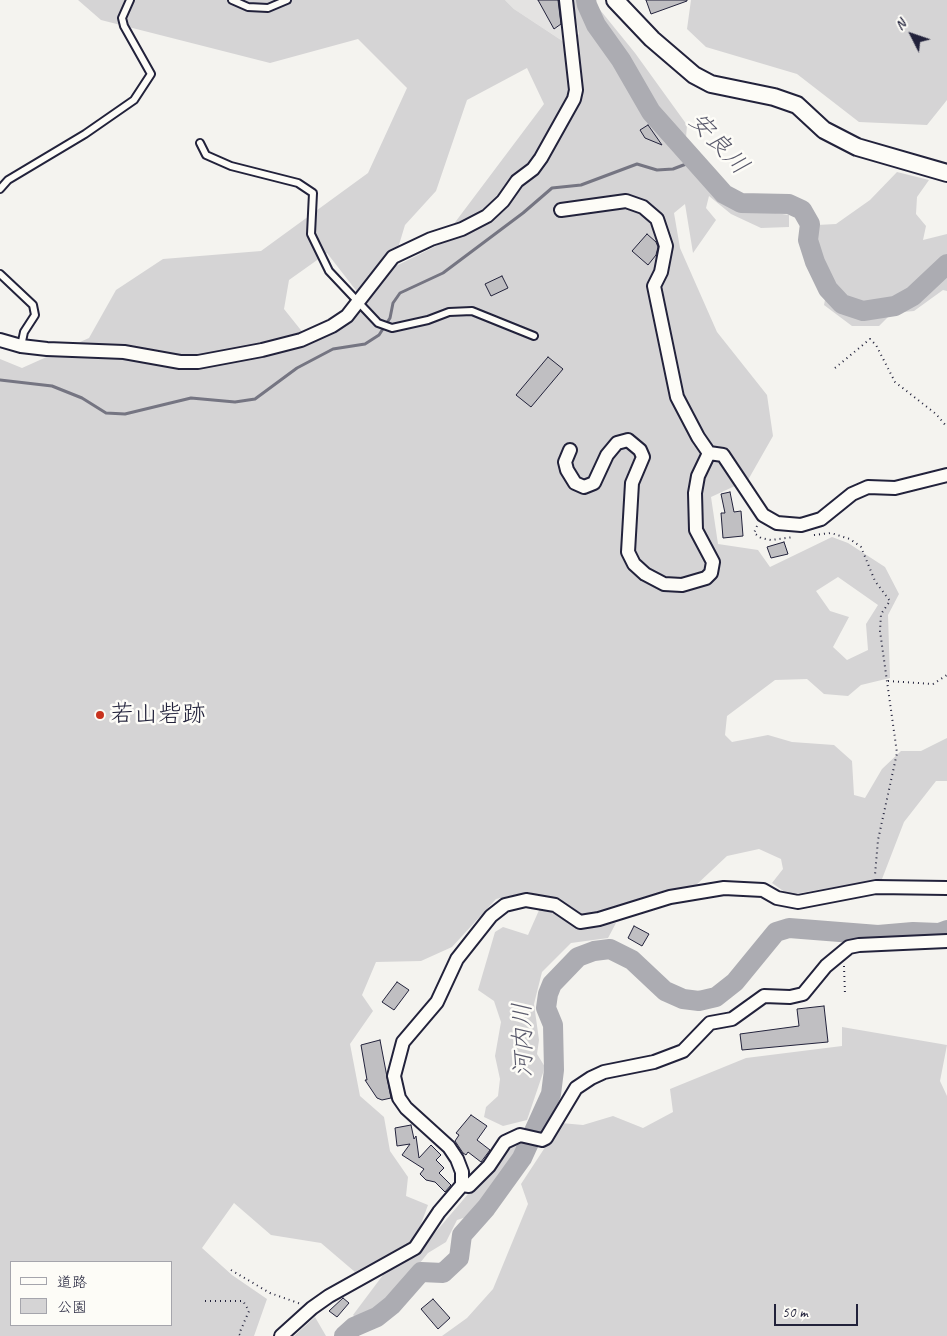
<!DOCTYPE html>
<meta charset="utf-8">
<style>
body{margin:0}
#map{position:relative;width:947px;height:1336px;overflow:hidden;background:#f4f3ef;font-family:Caveat,"Klee One",sans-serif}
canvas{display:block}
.legend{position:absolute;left:10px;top:1261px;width:162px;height:65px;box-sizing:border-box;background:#fdfcf7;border:1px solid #a5a5ac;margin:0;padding:6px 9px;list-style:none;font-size:15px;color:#22223b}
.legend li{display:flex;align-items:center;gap:10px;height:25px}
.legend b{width:25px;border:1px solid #a5a5ac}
.north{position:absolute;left:887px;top:10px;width:50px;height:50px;-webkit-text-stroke:4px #fdfcf7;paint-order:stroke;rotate:311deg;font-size:14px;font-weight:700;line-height:20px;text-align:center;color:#22223b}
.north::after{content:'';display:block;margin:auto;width:18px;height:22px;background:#22223b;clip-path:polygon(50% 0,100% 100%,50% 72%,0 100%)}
.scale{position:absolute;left:774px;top:1304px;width:84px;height:22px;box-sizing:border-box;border:2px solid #22223b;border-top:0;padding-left:6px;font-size:15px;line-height:18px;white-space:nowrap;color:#22223b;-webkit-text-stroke:4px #fdfcf7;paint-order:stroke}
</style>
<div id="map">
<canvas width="947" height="1336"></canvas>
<ul class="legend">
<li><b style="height:6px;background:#fdfcf7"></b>道路</li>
<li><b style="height:14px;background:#d5d4d5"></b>公園</li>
</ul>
<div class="north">N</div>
<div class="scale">50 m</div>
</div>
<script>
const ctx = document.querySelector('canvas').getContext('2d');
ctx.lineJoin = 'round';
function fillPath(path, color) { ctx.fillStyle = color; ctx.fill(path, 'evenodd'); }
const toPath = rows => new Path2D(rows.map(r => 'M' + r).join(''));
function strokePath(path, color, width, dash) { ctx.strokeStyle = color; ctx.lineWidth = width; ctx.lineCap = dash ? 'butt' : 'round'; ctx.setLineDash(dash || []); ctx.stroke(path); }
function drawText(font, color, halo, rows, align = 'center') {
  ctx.font = font + ' Caveat,"Klee One",sans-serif'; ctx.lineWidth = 5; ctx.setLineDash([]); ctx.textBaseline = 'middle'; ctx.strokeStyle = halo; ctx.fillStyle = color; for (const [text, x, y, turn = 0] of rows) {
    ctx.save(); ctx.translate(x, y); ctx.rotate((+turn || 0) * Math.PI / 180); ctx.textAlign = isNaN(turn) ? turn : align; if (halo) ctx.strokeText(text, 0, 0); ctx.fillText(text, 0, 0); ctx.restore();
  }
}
const built = toPath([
 [505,0,563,0,567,44,514,9]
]);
const green = toPath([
 [78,0,505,0,514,9,567,44,579,34,572,0,592,0,635,53,687,125,686,138,678,148,735,207,789,215,789,227,761,228,731,214,709,196,706,208,716,220,693,253,685,204,674,213,680,248,717,332,767,395,773,436,748,480,711,497,718,544,758,550,770,567,832,537,848,543,885,567,899,594,888,615,890,678,861,685,848,696,824,694,807,679,775,680,727,716,725,735,732,742,768,735,792,742,834,745,852,761,854,795,865,798,882,769,901,751,921,751,947,738,947,781,936,781,904,822,882,879,789,895,772,883,783,869,781,859,759,849,727,856,694,887,653,896,583,916,563,902,528,892,496,899,452,947,421,961,376,962,362,995,373,1011,350,1044,360,1096,384,1117,390,1151,408,1177,406,1196,428,1205,415,1240,355,1272,321,1243,271,1235,234,1203,202,1248,232,1275,267,1299,254,1336,0,1336,0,359,22,368,89,338,116,290,163,259,261,251,368,173,407,88,358,39,270,63,101,20],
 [527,68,544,104,438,245,392,268,405,225,436,191,467,100],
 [327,253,365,302,304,334,284,309,289,280],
 [838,577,878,605,866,624,868,650,847,660,833,647,849,617,830,611,816,591],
 [11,1262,171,1262,171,1325,11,1325],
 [691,0,947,0,947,100,927,125,859,122,797,74,706,47,687,29],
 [897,172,929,180,917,197,916,214,926,226,923,240,947,234,947,291,943,290,914,311,892,313,879,326,852,326,824,305,829,279,812,238,817,225,836,224,870,200],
 [540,908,555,913,578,928,616,923,608,938,571,943,542,972,534,1004,539,1040,537,1054,545,1067,527,1120,503,1126,484,1117,486,1107,498,1096,500,1079,495,1056,501,1022,494,1001,478,990,495,932,503,927,528,935],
 [842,1027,947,1045,940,1081,947,1096,947,1336,442,1336,467,1318,493,1289,528,1204,521,1184,561,1123,583,1125,613,1116,643,1128,673,1112,670,1089,746,1058,842,1046],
 [518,1143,514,1162,476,1214,457,1220,446,1242,428,1253,386,1305,358,1320,353,1315,386,1271,422,1248,509,1146],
 [315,1317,326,1336,294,1336]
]);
const stream = toPath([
 [0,380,52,386,82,398,106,413,125,414,191,398,235,402,255,399,297,368,333,349,365,344,379,335,390,318,393,303,400,293,443,273,523,213,552,188,581,185,637,164,657,170,673,169,694,161]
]);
const river = toPath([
 [586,0,587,5,596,25,621,60,651,112,724,194,741,203,789,204,802,210,810,224,808,240,815,262,828,289,842,304,863,311,895,306,913,296,947,264],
 [344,1336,354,1327,377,1317,392,1305,421,1272,443,1273,459,1258,462,1235,486,1208,522,1158,551,1094,554,1070,553,1025,546,1008,548,994,552,984,578,957,594,951,610,949,632,960,665,991,683,999,699,1001,716,997,735,982,776,932,789,928,878,935,913,932,939,933,947,930]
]);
const building = toPath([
 [538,0,558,0,561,24,554,29,538,0],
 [646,0,687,0,687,1,651,14,646,0],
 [648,125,662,145,645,138,640,130,648,125],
 [647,234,656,242,658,247,656,255,648,265,632,251,647,234],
 [502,276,508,288,491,296,485,284,502,276],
 [548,357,563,369,531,407,516,395,548,357],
 [730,492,734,512,741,511,743,536,723,538,721,513,725,513,721,494,730,492],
 [784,542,788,554,771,558,767,547,784,542],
 [634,926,649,934,642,946,628,938,634,926],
 [397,982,409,990,394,1010,382,1002,397,982],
 [824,1006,828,1042,742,1050,740,1034,799,1026,797,1009,824,1006],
 [380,1040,391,1098,382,1100,377,1098,365,1080,367,1080,361,1045,380,1040],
 [471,1115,487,1126,477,1140,490,1150,481,1162,468,1152,466,1155,463,1153,455,1141,459,1135,456,1133,471,1115],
 [411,1125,414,1139,416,1136,419,1158,431,1145,441,1155,436,1160,444,1168,439,1173,451,1185,445,1192,435,1182,426,1180,420,1174,424,1169,402,1155,410,1144,397,1146,395,1128,411,1125],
 [343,1298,349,1303,337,1317,329,1311,343,1298],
 [433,1299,450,1318,438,1329,421,1309,433,1299]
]);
const path = toPath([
 [835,368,870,339,876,345,895,382,936,414,947,427],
 [757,526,754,533,761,538,771,540,794,537],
 [814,535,831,533,850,539,861,547,875,581,890,601,881,614,880,631,897,753,878,840,875,875],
 [888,681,933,684,947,675],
 [844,966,845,995],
 [231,1270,270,1293,301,1304],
 [205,1301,243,1301,249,1311,239,1334,241,1336]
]);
const service = toPath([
 [232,0,248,7,268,8,287,0],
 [200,143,206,155,231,166,298,183,313,193,311,234,329,271,378,323,392,328,428,320,449,312,472,311,534,336],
 [0,189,8,180,85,134,134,100,151,74,124,26,122,18,130,0],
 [0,274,33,305,35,315,24,332,21,346]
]);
const minor = toPath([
 [561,210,626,201,643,207,657,219,666,246,661,272,654,286,677,397,698,437,709,453,723,455,763,515,777,523,801,525,821,519,852,494,868,487,895,488,947,475],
 [0,340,21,346,47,349,124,352,180,362,198,362,262,350,301,340,332,326,347,316,393,257,431,239,462,229,487,216,503,201,517,181,533,169,541,158,574,99,576,90,566,0],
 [570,450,565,462,567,470,575,483,584,487,594,483,607,455,617,443,628,440,640,450,643,457,632,483,628,552,634,564,645,574,664,584,682,585,706,578,711,573,713,562,696,530,695,493,698,476,709,453],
 [462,1185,469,1186,489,1166,505,1142,520,1135,542,1140,546,1138,576,1088,591,1078,604,1072,654,1062,683,1051,710,1023,732,1019,764,996,790,997,803,994,826,966,849,947,859,945,947,941],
 [281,1336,312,1308,329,1296,415,1248,439,1212,462,1185,462,1172,457,1159,449,1147,406,1108,399,1098,394,1076,403,1042,437,1002,457,959,491,916,505,905,526,900,555,905,580,922,599,919,670,897,724,888,763,890,777,898,798,902,876,887,947,888]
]);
const tertiary = toPath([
 [615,0,652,39,694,75,711,84,774,97,797,105,824,130,857,147,947,173]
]);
const markers = [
 [100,715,5,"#c8321e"]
];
const poiNames = [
 ["若山砦跡",110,715]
];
const waterNames = [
 ["安良川",718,144,47],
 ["河内川",524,1040,-91]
];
fillPath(built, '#e4e3e2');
fillPath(green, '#d5d4d5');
strokePath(stream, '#757582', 3);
strokePath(river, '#acacb2', 20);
fillPath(building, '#c0bfc2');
strokePath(building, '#22223b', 1);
strokePath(service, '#22223b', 10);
strokePath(minor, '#22223b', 16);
strokePath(tertiary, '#22223b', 20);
strokePath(path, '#22223b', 2, [1, 4]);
strokePath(service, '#fdfcf7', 6);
strokePath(minor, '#fdfcf7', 12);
strokePath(tertiary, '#fdfcf7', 16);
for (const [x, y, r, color] of markers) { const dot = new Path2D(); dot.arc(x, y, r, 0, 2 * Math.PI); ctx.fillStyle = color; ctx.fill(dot); strokePath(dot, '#fdfcf7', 2); }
drawText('24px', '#22223b', '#fdfcf7', poiNames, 'left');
drawText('italic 25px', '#59596b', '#fdfcf7', waterNames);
</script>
